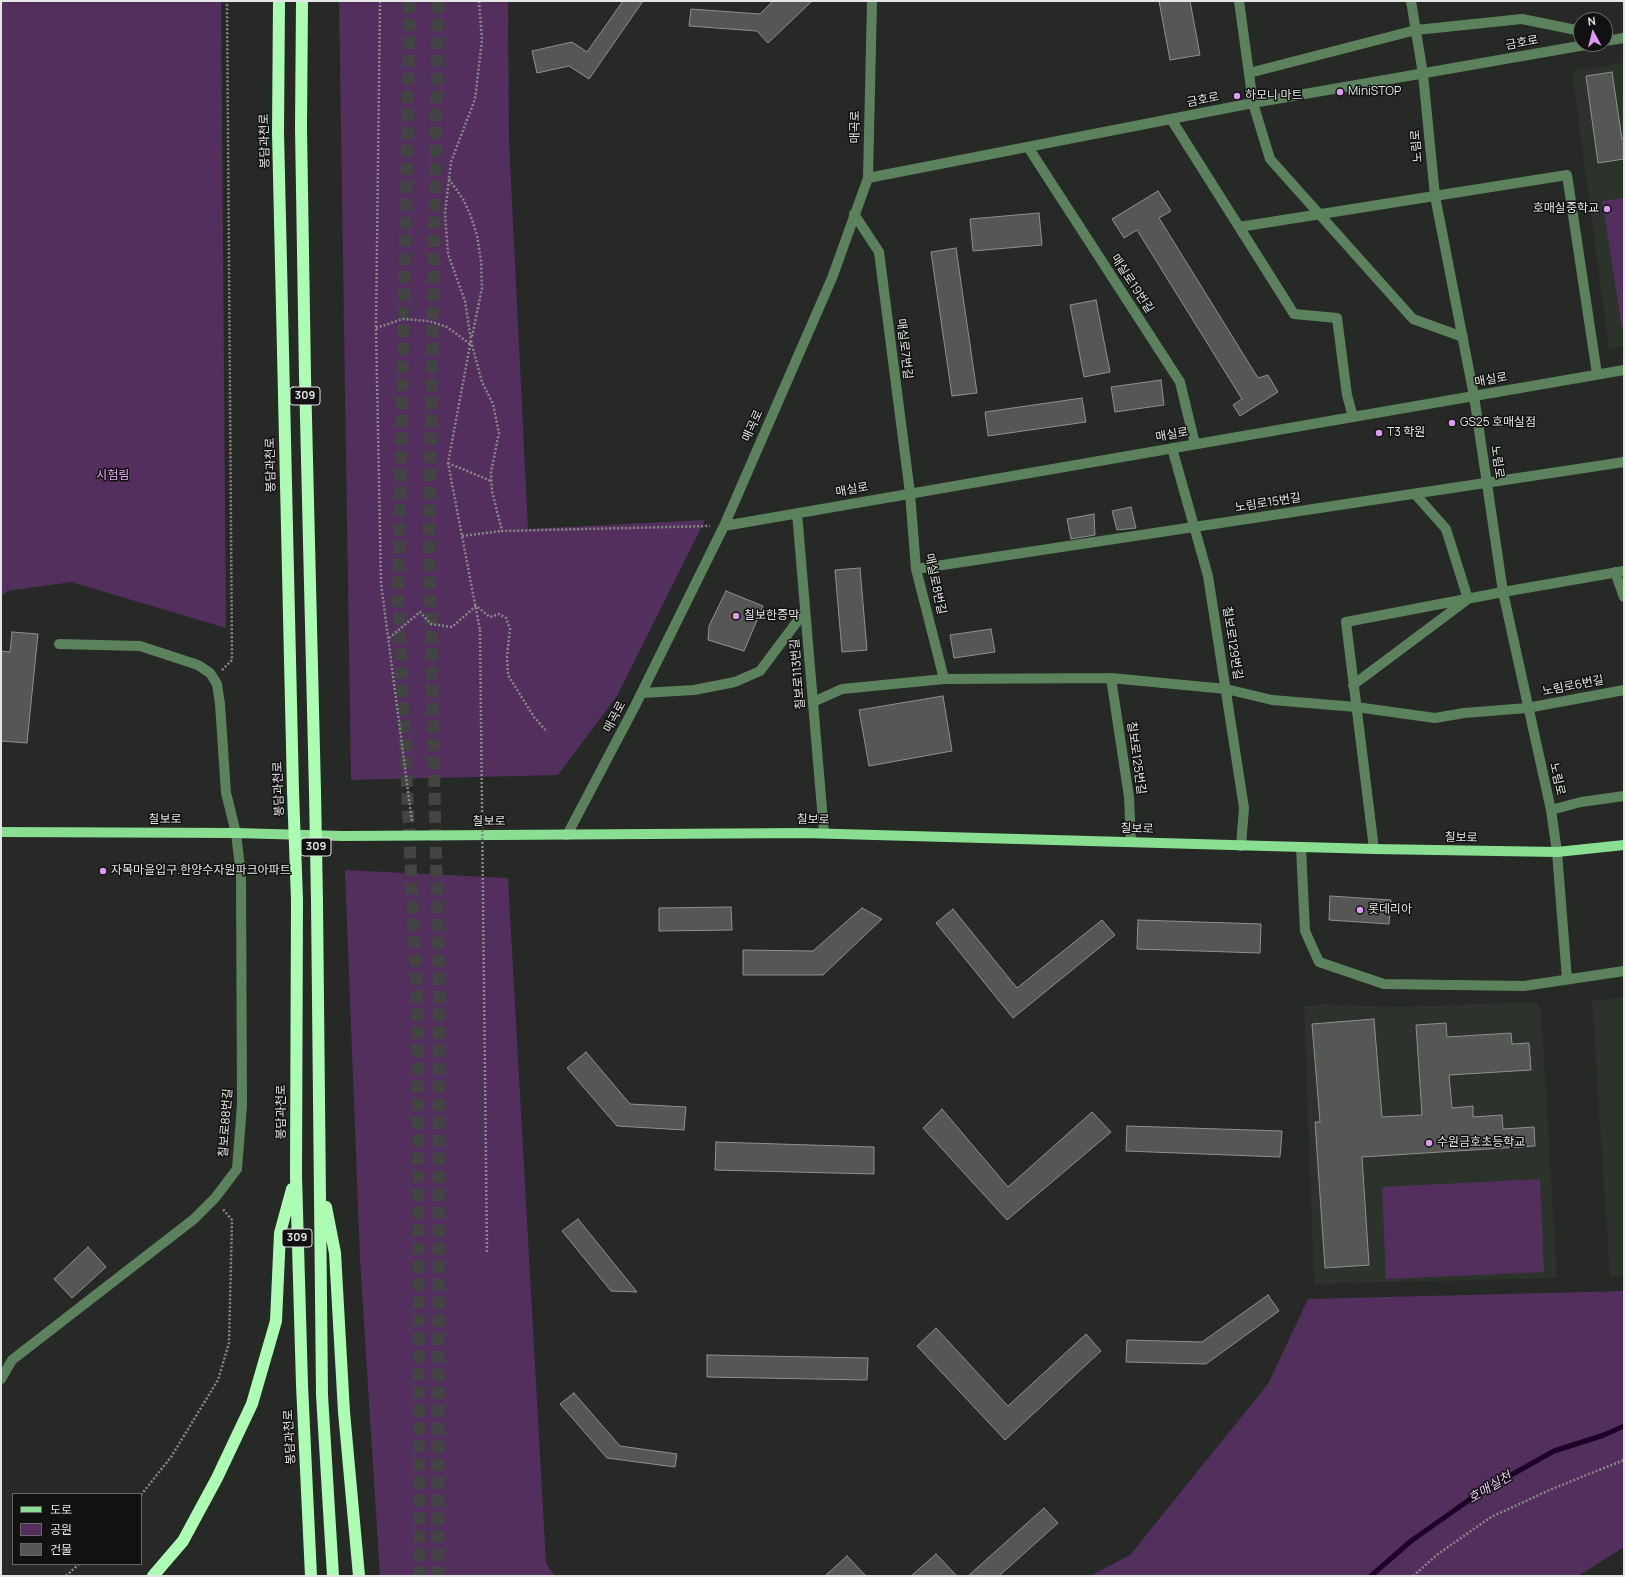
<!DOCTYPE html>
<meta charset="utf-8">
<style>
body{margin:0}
#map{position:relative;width:1625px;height:1577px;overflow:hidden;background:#262926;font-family:Manrope,"Noto Sans KR",sans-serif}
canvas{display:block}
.frame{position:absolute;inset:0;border:2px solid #e4e6e4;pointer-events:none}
.legend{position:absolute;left:12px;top:1493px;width:130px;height:72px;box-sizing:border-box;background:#101110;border:1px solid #656665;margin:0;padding:5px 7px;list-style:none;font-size:12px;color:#e4e6e4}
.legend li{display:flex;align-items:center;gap:8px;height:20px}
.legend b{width:20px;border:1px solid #656665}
.north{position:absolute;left:1573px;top:12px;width:40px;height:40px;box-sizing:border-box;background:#101110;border:1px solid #656665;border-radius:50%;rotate:353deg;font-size:11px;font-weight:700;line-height:16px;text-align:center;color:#e4e6e4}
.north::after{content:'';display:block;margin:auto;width:14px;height:18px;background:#dd99f3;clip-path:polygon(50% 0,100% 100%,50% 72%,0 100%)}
</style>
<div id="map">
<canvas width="1625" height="1577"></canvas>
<div class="frame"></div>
<ul class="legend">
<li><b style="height:5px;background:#89de91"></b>도로</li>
<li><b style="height:11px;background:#522f5d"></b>공원</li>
<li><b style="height:11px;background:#545754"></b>건물</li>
</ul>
<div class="north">N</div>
</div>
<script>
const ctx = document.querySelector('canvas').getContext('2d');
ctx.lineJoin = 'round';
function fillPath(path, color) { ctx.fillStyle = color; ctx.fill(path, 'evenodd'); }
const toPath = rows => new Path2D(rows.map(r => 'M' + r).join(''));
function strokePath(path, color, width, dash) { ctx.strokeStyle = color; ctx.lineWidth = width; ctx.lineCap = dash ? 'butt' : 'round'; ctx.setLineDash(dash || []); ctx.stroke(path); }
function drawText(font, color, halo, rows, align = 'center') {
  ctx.font = font + ' Manrope,"Noto Sans KR",sans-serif'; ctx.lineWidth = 3; ctx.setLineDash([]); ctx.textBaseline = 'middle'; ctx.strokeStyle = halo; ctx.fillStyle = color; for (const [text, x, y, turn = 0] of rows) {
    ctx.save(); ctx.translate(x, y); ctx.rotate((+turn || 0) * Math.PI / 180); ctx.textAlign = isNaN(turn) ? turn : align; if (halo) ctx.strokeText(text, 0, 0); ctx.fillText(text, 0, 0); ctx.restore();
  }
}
const built = toPath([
 [1624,63,1624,346,1609,349,1572,71],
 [1624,997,1624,1275,1610,1277,1592,1001],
 [1532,1002,1541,1008,1557,1278,1314,1284,1304,1006,1323,1004,1399,1007]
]);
const green = toPath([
 [1,1,221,1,226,628,71,582,8,591,1,596],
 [339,1,508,1,509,141,528,529,705,520,617,696,558,775,351,780],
 [1624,198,1624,327,1622,327,1602,201],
 [345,870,508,878,546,1563,555,1576,380,1576,360,1259],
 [1540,1179,1544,1272,1386,1279,1382,1187],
 [1624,1291,1624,1547,1578,1576,1090,1576,1130,1555,1268,1384,1308,1299]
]);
const stream = toPath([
 [1371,1576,1411,1541,1479,1493,1554,1451,1604,1435,1624,1426]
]);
const building = toPath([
 [623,1,643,1,589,79,569,66,537,73,532,51,572,42,587,52,623,1],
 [773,1,812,1,768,43,757,31,689,26,691,9,760,14,773,1],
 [1159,1,1190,1,1200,55,1170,60,1159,1],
 [1612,72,1622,139,1624,138,1624,159,1598,163,1586,76,1612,72],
 [1158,191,1171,211,1159,218,1258,378,1268,375,1278,392,1240,416,1233,405,1242,399,1137,230,1124,238,1112,219,1158,191],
 [1039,213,1042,245,973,251,970,219,1039,213],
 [956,248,977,393,952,396,931,252,956,248],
 [1096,300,1110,372,1084,377,1070,305,1096,300],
 [1161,380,1164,405,1115,412,1111,387,1161,380],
 [1082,398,1086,422,988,436,985,412,1082,398],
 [1131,507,1136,528,1117,530,1112,511,1131,507],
 [1094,514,1095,535,1071,539,1067,519,1094,514],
 [860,568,867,650,842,652,835,570,860,568],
 [726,591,763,606,744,651,708,640,709,626,726,591],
 [991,629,995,652,954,658,950,635,991,629],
 [12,632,38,634,27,743,1,741,1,651,10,652,12,632],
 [943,696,952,751,869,766,859,710,943,696],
 [1330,896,1391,900,1389,924,1329,920,1330,896],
 [731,907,732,930,659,931,659,908,731,907],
 [862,908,882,919,823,975,743,975,743,950,813,951,862,908],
 [953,909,1017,988,1102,920,1115,935,1013,1018,936,923,953,909],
 [1138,920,1261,924,1260,953,1137,949,1138,920],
 [1374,1019,1382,1117,1422,1115,1416,1025,1446,1023,1447,1037,1511,1033,1512,1044,1529,1043,1531,1070,1449,1075,1452,1108,1473,1106,1473,1117,1502,1115,1503,1129,1534,1127,1535,1146,1362,1157,1369,1265,1325,1268,1315,1122,1320,1122,1312,1024,1374,1019],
 [586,1052,630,1104,686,1107,684,1130,617,1126,567,1068,586,1052],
 [942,1109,1008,1187,1092,1112,1111,1132,1007,1220,923,1128,942,1109],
 [1127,1126,1282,1131,1280,1157,1126,1151,1127,1126],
 [716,1142,874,1147,874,1174,715,1170,716,1142],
 [578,1219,637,1292,611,1291,562,1231,578,1219],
 [88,1247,106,1267,72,1298,54,1279,88,1247],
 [1268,1295,1279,1311,1206,1364,1126,1362,1127,1340,1202,1342,1268,1295],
 [936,1328,1008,1406,1086,1334,1101,1351,1005,1440,917,1346,936,1328],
 [707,1355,868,1358,867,1380,707,1377,707,1355],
 [574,1393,620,1446,677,1454,675,1467,607,1458,560,1404,574,1393],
 [1044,1508,1058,1523,999,1576,968,1576,1044,1508],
 [936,1554,957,1576,911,1576,936,1554],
 [847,1556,866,1576,825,1576,847,1556]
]);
const highwayTunnel = toPath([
 [410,1,398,598,418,1020,419,1576],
 [438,1,429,543,439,989,438,1576]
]);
const path = toPath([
 [380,1,376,328,381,583,412,822],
 [479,1,482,40,475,99,451,162,445,213,448,254,465,301,471,340,448,463,480,630],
 [449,179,463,199,470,214,477,235,481,261,482,288,472,337],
 [376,328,403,319,429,321,447,327,470,344],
 [471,341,482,382,493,404,499,433,491,472,492,491,502,531,710,526],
 [448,463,491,481],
 [462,536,502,531],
 [389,638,420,612,431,624,452,627,476,606,490,617,499,614,506,618,510,629,507,656,508,675,534,717,547,732],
 [222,670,232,660,227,1],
 [141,1495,171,1457,218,1380,229,1343,232,1220,222,1208],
 [66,1576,79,1564],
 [1413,1576,1438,1554,1491,1517,1552,1489,1624,1460]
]);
const minor = toPath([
 [1239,1,1253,103,1270,159,1413,319,1463,337],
 [1411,1,1423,74,1435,196,1474,396,1503,592,1551,810,1557,852,1567,979],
 [1605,41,1624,38],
 [1249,73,1416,30,1522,19,1581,31],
 [1171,119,1294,314,1337,318,1347,395,1353,417],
 [1028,147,1180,382,1195,444],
 [868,178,1253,103,1591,44],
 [854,214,879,252,910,493,916,569,944,679],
 [1239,227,1567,175,1597,374],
 [1172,448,1208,576,1244,808,1241,846],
 [797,513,824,833],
 [724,526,1624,370],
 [916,569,1624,462],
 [1615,572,1624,597],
 [1111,678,1129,797,1131,842],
 [1353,685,1468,599,1446,529,1415,494],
 [642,693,694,690,735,682,760,671,805,611],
 [813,702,842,689,944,679,1111,678,1226,689,1272,700,1356,707,1435,718,1464,713,1527,708,1624,690],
 [1551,810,1581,802,1624,796],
 [567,835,635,706,724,526,832,278,868,178,872,1],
 [1301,848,1305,931,1319,962,1384,984,1524,986,1624,971],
 [1374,849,1346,622,1503,592,1624,571],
 [1,1379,12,1360,194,1219,215,1198,237,1169,242,1105,241,876,236,833,226,793,220,704,217,684,210,673,198,665,140,646,59,644]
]);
const major = toPath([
 [1,832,236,833,343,836,804,833,1374,849,1557,852,1624,845]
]);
const highway = toPath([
 [279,1,278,132,293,791],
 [302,1,301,128,305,376,315,792],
 [297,900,296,1176,302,1385,311,1576],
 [317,902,322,1395,333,1576],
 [326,1207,335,1253,344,1412,359,1576],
 [153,1576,183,1541,217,1478,252,1404,276,1321,280,1233,292,1189]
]);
const pathBridge = toPath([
 [480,630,487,1253]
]);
const highwayBridge = toPath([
 [293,791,297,900],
 [315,792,317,902]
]);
const markers = [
 [1340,92,4,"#dd99f3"],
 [1237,96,4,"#dd99f3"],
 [1607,209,4,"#dd99f3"],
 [1452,423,4,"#dd99f3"],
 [1379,433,4,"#dd99f3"],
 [736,616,4,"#dd99f3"],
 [103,871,4,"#dd99f3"],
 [1360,910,4,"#dd99f3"],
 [1429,1143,4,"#dd99f3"]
];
const shields = [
 [305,396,30],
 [316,847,30],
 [297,1238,30]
];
const shieldNames = [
 ["309",305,396],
 ["309",316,847],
 ["309",297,1238]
];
const streetNames = [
 ["금호로",1522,43,-10],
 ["금호로",1203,100,-11],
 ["매곡로",856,127,-90],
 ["봉담과천로",265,141,-91],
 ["노림로",1417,146,-95],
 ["매실로19번길",1132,284,57],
 ["매실로7번길",904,349,83],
 ["매실로",1491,380,-10],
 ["매곡로",753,426,-66],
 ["매실로",1172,435,-10],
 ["노림로",1497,462,82],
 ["봉담과천로",271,465,-91],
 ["매실로",852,490,-10],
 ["노림로15번길",1268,503,-9],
 ["매실로8번길",935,584,78],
 ["칠보로129번길",1232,643,81],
 ["칠보로113번길",798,674,-95],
 ["노림로6번길",1573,686,-11],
 ["매곡로",615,717,-62],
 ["칠보로125번길",1136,758,82],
 ["노림로",1557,779,77],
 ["봉담과천로",279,789,-92],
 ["칠보로",165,820],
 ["칠보로",813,820,1],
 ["칠보로",489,822],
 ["칠보로",1137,829,2],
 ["칠보로",1461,838,1],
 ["봉담과천로",282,1112,-90],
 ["칠보로88번길",226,1123,-86],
 ["봉담과천로",290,1437,-93]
];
const poiNames = [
 ["MiniSTOP",1348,92],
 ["하모니 마트",1245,96],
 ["호매실중학교",1599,209,"right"],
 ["GS25 호매실점",1460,423],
 ["T3 학원",1387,433],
 ["칠보한증막",744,616],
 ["자목마을입구.한양수자원파크아파트",111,871],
 ["롯데리아",1368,910],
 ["수원금호초등학교",1437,1143]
];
const parkNames = [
 ["시험림",113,476]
];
const waterNames = [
 ["호매실천",1490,1488,-31]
];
fillPath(built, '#2b332b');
fillPath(green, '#522f5d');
strokePath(stream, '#1d0126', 5);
fillPath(building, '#545754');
strokePath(building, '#8e928e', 1);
strokePath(highwayTunnel, '#424542', 12, [12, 6]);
strokePath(path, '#878987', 2.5, [2, 2]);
strokePath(minor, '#5b825d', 10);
strokePath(major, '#89de91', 10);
strokePath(highway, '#acfdb3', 12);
strokePath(pathBridge, '#878987', 2.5, [2, 2]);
strokePath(highwayBridge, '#acfdb3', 12);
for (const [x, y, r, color] of markers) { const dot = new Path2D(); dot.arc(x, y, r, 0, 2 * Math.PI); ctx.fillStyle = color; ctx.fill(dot); strokePath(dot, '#101110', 1.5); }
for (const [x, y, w] of shields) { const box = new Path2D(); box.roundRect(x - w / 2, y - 9, w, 18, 3); ctx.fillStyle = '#101110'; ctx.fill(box); strokePath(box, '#e4e6e4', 1); }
drawText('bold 11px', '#e4e6e4', null, shieldNames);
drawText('12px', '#e4e6e4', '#101110', streetNames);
drawText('12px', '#e4e6e4', '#101110', poiNames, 'left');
drawText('12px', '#e9abfd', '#101110', parkNames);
drawText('italic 13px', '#eac5f6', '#101110', waterNames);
</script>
